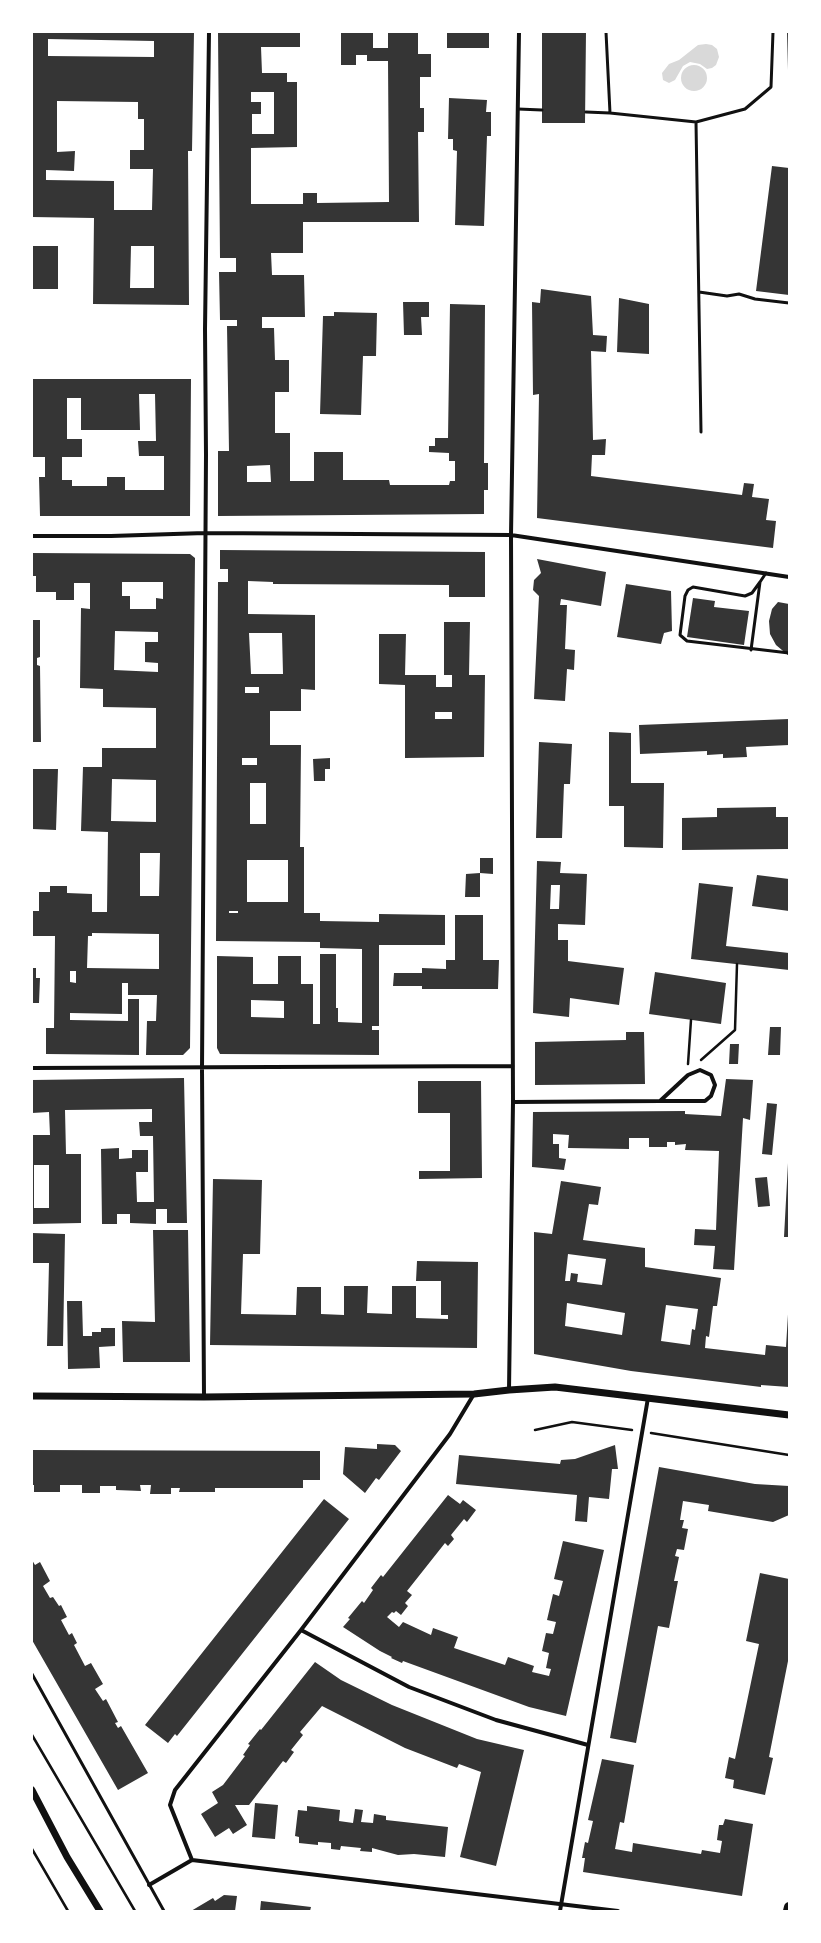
<!DOCTYPE html>
<style>
body{margin:0}
#map{position:relative;width:821px;height:1943px;overflow:hidden;background:#fff;font-family:"Asap Condensed",sans-serif}
canvas{display:block}
.frame{position:absolute;inset:0;border:33px solid #fff;pointer-events:none}
</style>
<div id="map">
<canvas width="821" height="1943"></canvas>
<div class="frame"></div>
</div>
<script>
const ctx = document.querySelector('canvas').getContext('2d');
ctx.lineJoin = 'round';
function fillPath(path, color) { ctx.fillStyle = color; ctx.fill(path, 'evenodd'); }
const toPath = rows => new Path2D(rows.map(r => 'M' + r).join(''));
function strokePath(path, color, width, dash) { ctx.strokeStyle = color; ctx.lineWidth = width; ctx.lineCap = dash ? 'butt' : 'round'; ctx.setLineDash(dash || []); ctx.stroke(path); }
const water = toPath([
 [706,44,712,45,717,49,719,57,716,65,712,68,707,69,700,64,690,62,683,66,675,80,669,83,663,80,662,73,669,64,679,60,698,45],
 '681 78a13 13 0 1 1 26 0a13 13 0 1 1-26 0Z'
]);
const building = toPath([
 [32,32,194,32,192,151,188,151,189,305,93,304,94,218,32,217],
 [48,39,154,41,154,57,48,56],
 [57,101,138,102,138,119,144,119,144,150,130,150,130,169,153,169,152,210,114,210,114,181,46,180,46,170,74,171,75,151,57,152],
 [131,246,154,246,154,288,130,288],
 [218,32,300,32,300,47,261,47,262,73,287,73,287,82,297,82,297,147,251,148,251,204,303,204,303,193,317,193,317,203,389,202,388,61,367,61,367,55,356,55,356,65,341,65,341,32,373,32,373,48,388,48,388,32,418,32,418,54,431,54,431,77,420,77,420,108,424,108,424,132,418,132,419,222,303,222,303,253,271,253,272,275,304,275,305,317,262,317,262,328,274,328,275,360,289,360,289,392,275,392,275,433,290,433,290,481,314,481,314,452,343,452,343,480,389,480,390,485,449,485,450,481,455,481,455,461,449,461,449,453,429,452,429,446,435,446,435,438,448,438,450,304,485,305,484,463,488,463,488,490,484,490,484,514,218,516,218,451,229,451,227,326,237,326,237,320,220,320,219,272,236,272,236,258,220,258],
 [251,92,274,92,274,134,252,134,252,114,261,114,261,102,251,102],
 [270,465,271,482,247,482,247,466],
 [447,32,489,32,489,48,447,48],
 [542,32,586,32,585,123,542,123],
 [787,32,789,32,789,70,788,70],
 [449,98,487,100,486,112,491,112,491,136,487,136,484,226,455,225,457,151,453,150,453,139,448,139],
 [772,166,789,168,789,295,756,291],
 [32,246,58,246,58,289,32,289],
 [541,289,591,296,593,335,607,336,606,352,591,351,593,440,606,439,605,455,592,455,591,476,742,495,744,483,754,484,752,497,769,499,766,520,776,521,773,548,537,518,539,394,533,395,532,302,540,303],
 [619,298,649,304,649,354,617,352],
 [403,302,429,302,429,317,421,317,422,335,404,335],
 [334,312,377,313,376,356,363,356,361,415,320,414,323,316,334,316],
 [32,379,191,379,190,516,40,516,39,477,45,477,45,457,32,457],
 [139,394,155,394,156,441,138,441,139,456,164,456,164,490,125,490,125,477,107,477,107,486,72,486,72,480,62,480,62,457,82,457,82,439,67,439,67,398,81,398,81,430,140,430],
 [220,550,485,552,485,597,449,597,449,585,273,584,273,582,248,581,248,614,315,615,315,690,301,689,301,711,270,711,270,745,301,745,300,847,304,847,304,913,320,913,320,921,379,922,379,914,445,915,445,945,379,945,379,1026,372,1026,372,1030,379,1030,379,1055,220,1054,217,1048,217,956,253,957,253,984,278,984,278,956,301,956,301,984,313,984,313,1024,320,1024,320,954,336,954,336,1008,338,1008,338,1022,362,1023,362,949,320,948,320,942,216,941,218,582,228,582,228,569,220,569],
 [249,633,282,633,283,674,251,674],
 [245,687,259,687,259,693,245,693],
 [242,758,257,758,257,765,242,765],
 [250,783,266,783,266,824,250,824],
 [247,860,288,860,288,902,247,902],
 [229,911,238,911,238,913,229,913],
 [251,1000,284,1001,284,1018,251,1017],
 [32,553,190,554,195,558,190,1048,183,1055,146,1055,147,1021,156,1021,157,995,128,995,128,983,122,983,122,1014,70,1013,70,1020,128,1021,128,999,139,999,139,1055,46,1054,46,1028,54,1028,55,936,32,936,32,911,39,911,39,892,50,892,50,886,67,886,67,893,92,894,92,912,107,912,108,832,81,831,83,767,102,767,102,748,156,748,156,708,103,707,103,689,80,688,81,608,90,609,90,583,74,583,74,600,56,600,56,592,36,592,36,576,32,576],
 [122,582,163,582,163,599,156,598,156,609,130,609,130,596,122,596],
 [115,631,158,632,158,642,145,642,145,662,158,663,158,672,114,670],
 [112,779,156,780,156,822,111,821],
 [140,853,160,853,159,896,140,896],
 [92,933,159,934,159,969,87,968,88,936,92,936],
 [70,971,76,971,76,983,70,982],
 [537,559,606,572,601,606,561,599,560,605,567,605,565,649,575,650,574,670,567,669,565,701,534,699,539,596,533,590,534,580,541,573],
 [626,584,671,591,672,631,664,633,661,644,617,637],
 [693,598,715,601,714,607,749,611,744,645,687,637],
 [778,602,789,604,789,656,776,645,770,634,769,621,772,609],
 [32,620,40,620,40,657,37,658,37,665,40,666,41,742,32,742],
 [444,622,470,622,469,675,485,675,484,757,405,758,405,685,379,684,379,634,406,634,405,675,436,675,436,687,452,687,452,675,444,675],
 [435,712,452,712,452,719,435,719],
 [789,719,789,745,746,747,747,757,723,758,723,754,707,755,707,751,640,754,639,725],
 [609,732,631,733,631,783,664,783,663,848,624,847,624,806,609,806],
 [539,742,572,744,570,784,564,784,562,838,536,838],
 [330,758,330,769,325,769,325,781,314,781,313,759],
 [32,769,58,769,56,830,32,829],
 [776,807,776,817,789,817,789,849,682,850,682,818,717,817,717,808],
 [480,858,493,858,493,874,480,873],
 [537,861,561,862,560,873,587,874,585,925,558,924,558,940,568,940,568,961,624,968,619,1005,570,998,569,1017,533,1013],
 [551,885,560,885,559,909,550,909],
 [480,873,480,897,465,897,466,874],
 [757,875,789,879,789,911,752,906],
 [699,883,733,887,726,946,789,953,789,970,691,959],
 [455,915,483,915,483,960,499,960,498,989,422,989,422,986,393,986,394,973,422,973,422,968,446,969,446,960,455,960],
 [32,968,36,968,36,978,40,978,39,1003,32,1003],
 [655,972,726,983,721,1024,649,1014],
 [770,1027,781,1027,780,1055,768,1055],
 [626,1032,644,1032,645,1084,535,1085,535,1042,626,1040],
 [730,1044,739,1044,738,1064,729,1064],
 [184,1078,187,1223,167,1223,167,1209,156,1209,156,1224,130,1223,130,1214,117,1214,117,1224,102,1224,101,1149,119,1148,119,1159,132,1158,132,1150,148,1150,148,1172,136,1172,137,1202,154,1202,153,1136,140,1136,139,1122,152,1122,152,1109,65,1110,66,1154,81,1154,81,1223,32,1224,32,1135,50,1135,49,1112,32,1113,32,1080],
 [34,1165,49,1165,49,1208,34,1208],
 [726,1079,753,1080,750,1120,743,1118,734,1270,713,1269,715,1246,694,1245,695,1229,716,1230,719,1151,685,1150,686,1144,675,1145,675,1142,667,1142,667,1147,649,1147,649,1138,629,1138,629,1149,568,1148,569,1135,553,1134,553,1144,559,1144,559,1158,566,1159,564,1170,532,1167,533,1112,685,1111,685,1114,721,1116],
 [418,1081,481,1081,482,1178,419,1179,419,1171,450,1171,450,1113,418,1113],
 [767,1103,777,1104,772,1155,762,1154],
 [788,1163,789,1163,789,1237,784,1237],
 [767,1177,770,1206,758,1207,755,1178],
 [213,1179,262,1180,260,1254,243,1254,241,1314,296,1315,297,1287,321,1287,321,1314,344,1315,344,1286,368,1286,367,1313,392,1314,392,1286,416,1286,416,1318,448,1319,448,1315,441,1315,441,1281,416,1281,417,1261,478,1262,477,1348,210,1345],
 [561,1181,601,1187,598,1205,589,1204,583,1240,645,1248,645,1267,721,1278,717,1306,713,1306,709,1337,706,1336,705,1348,765,1355,766,1345,786,1347,789,1298,789,1387,761,1385,761,1387,631,1371,534,1354,534,1232,552,1234],
 [568,1254,606,1259,602,1285,577,1282,578,1274,571,1273,570,1281,565,1281],
 [567,1303,625,1313,622,1335,565,1326],
 [666,1305,698,1309,695,1330,692,1329,690,1345,661,1341],
 [153,1230,188,1230,190,1362,123,1362,122,1321,155,1322],
 [32,1233,65,1234,63,1346,47,1346,49,1263,32,1263],
 [67,1301,82,1301,83,1336,92,1336,92,1332,101,1332,101,1328,115,1328,115,1346,99,1347,100,1368,68,1369],
 [377,1444,395,1445,401,1451,379,1480,376,1478,365,1493,343,1474,345,1447,377,1449],
 [615,1445,618,1469,612,1469,609,1499,589,1497,587,1522,575,1521,577,1495,456,1484,459,1455,560,1464,561,1460,575,1459],
 [32,1450,320,1451,320,1480,303,1480,303,1488,215,1488,215,1492,179,1492,180,1488,171,1488,171,1494,150,1494,151,1485,140,1485,141,1491,116,1490,116,1486,100,1486,100,1493,82,1493,82,1485,60,1485,60,1492,34,1492,34,1485,32,1485],
 [659,1467,755,1484,789,1486,789,1515,773,1522,708,1511,709,1505,683,1501,680,1520,684,1520,682,1528,688,1529,684,1550,677,1549,675,1556,679,1557,674,1581,678,1581,669,1628,658,1626,636,1743,610,1738],
 [448,1495,460,1504,463,1500,476,1510,467,1522,464,1519,451,1535,454,1539,448,1546,445,1543,407,1591,412,1595,405,1603,408,1606,401,1615,396,1611,394,1613,392,1612,387,1617,399,1627,403,1622,431,1635,433,1628,458,1637,454,1648,505,1665,508,1657,534,1666,532,1672,549,1676,551,1669,546,1668,549,1653,542,1651,546,1633,553,1634,556,1622,547,1620,553,1594,559,1596,563,1581,554,1579,563,1541,604,1550,566,1716,529,1707,403,1661,402,1663,391,1658,392,1657,380,1651,343,1627,350,1619,348,1618,362,1601,364,1603,373,1590,371,1588,381,1575,383,1577],
 [324,1499,349,1519,177,1736,175,1734,168,1743,145,1725],
 [32,1560,35,1565,40,1562,50,1581,43,1586,50,1598,53,1597,59,1606,61,1605,67,1617,61,1620,69,1635,72,1633,77,1643,74,1645,85,1666,91,1663,103,1684,95,1689,103,1701,106,1699,118,1722,115,1723,118,1728,121,1726,148,1773,118,1790,32,1640],
 [760,1573,789,1579,789,1656,769,1757,773,1758,765,1795,733,1788,734,1780,725,1778,729,1757,735,1759,759,1644,746,1641],
 [315,1662,341,1680,392,1705,477,1739,524,1750,496,1866,460,1857,481,1772,459,1764,457,1768,405,1748,322,1706,300,1732,303,1735,291,1750,294,1752,286,1763,283,1761,249,1805,235,1805,247,1825,233,1834,229,1828,215,1837,201,1814,218,1803,212,1792,223,1785,245,1756,243,1755,250,1745,248,1744,260,1729,261,1730],
 [602,1759,634,1765,624,1823,620,1822,615,1849,632,1852,633,1843,701,1854,702,1850,720,1853,722,1841,717,1840,719,1825,723,1825,725,1819,753,1824,742,1896,583,1872,585,1858,582,1858,585,1842,588,1843,593,1821,588,1820],
 [255,1803,278,1805,275,1839,252,1837],
 [307,1806,340,1810,339,1821,353,1823,355,1809,363,1810,361,1822,373,1823,374,1814,386,1816,386,1820,448,1827,445,1857,414,1854,398,1855,372,1848,372,1852,360,1851,361,1848,341,1846,340,1850,331,1849,331,1843,318,1842,318,1845,299,1843,299,1837,295,1836,298,1810,307,1811],
 [224,1895,237,1896,235,1911,191,1911,213,1898,215,1901],
 [261,1901,311,1907,310,1911,260,1911]
]);
const path = toPath([
 [701,1060,735,1030,737,964],
 [688,1064,691,1020],
 [535,1430,572,1422,632,1430],
 [651,1433,789,1455],
 [32,1735,135,1911],
 [32,1849,68,1911]
]);
const service = toPath([
 [606,32,610,113,696,122,701,432],
 [518,109,542,110],
 [586,112,610,113],
 [696,122,745,109,771,87,773,32],
 [699,292,727,296,739,294,755,299,789,303],
 [760,582,752,593,745,596,693,587,688,590,685,596,680,635,687,641,789,653],
 [751,650,760,582,766,573],
 [32,1674,164,1911]
]);
const minor = toPath([
 [32,536,111,536,205,533,511,535,789,577],
 [32,1068,513,1066],
 [513,1102,660,1101,705,1101,711,1096,715,1085,711,1075,700,1070,688,1075,660,1101],
 [509,1390,513,1102,511,535,519,32],
 [204,1397,202,1068,206,455,205,329,209,32],
 [301,1630,409,1687,496,1720,588,1745],
 [192,1860,170,1805,175,1790,301,1630,450,1434,474,1394],
 [149,1885,192,1860,618,1911],
 [560,1911,648,1398]
]);
const tertiary = toPath([
 [32,1396,204,1397,474,1394,509,1390,555,1387,789,1415],
 [32,1790,67,1857,100,1911]
]);
const primary = toPath([
 [788,1911,789,1907]
]);
fillPath(water, '#d9d9d9');
fillPath(building, '#353535');
strokePath(path, '#111', 2.5);
strokePath(service, '#111', 3);
strokePath(minor, '#111', 4);
strokePath(tertiary, '#111', 7);
strokePath(primary, '#111', 10);
</script>
